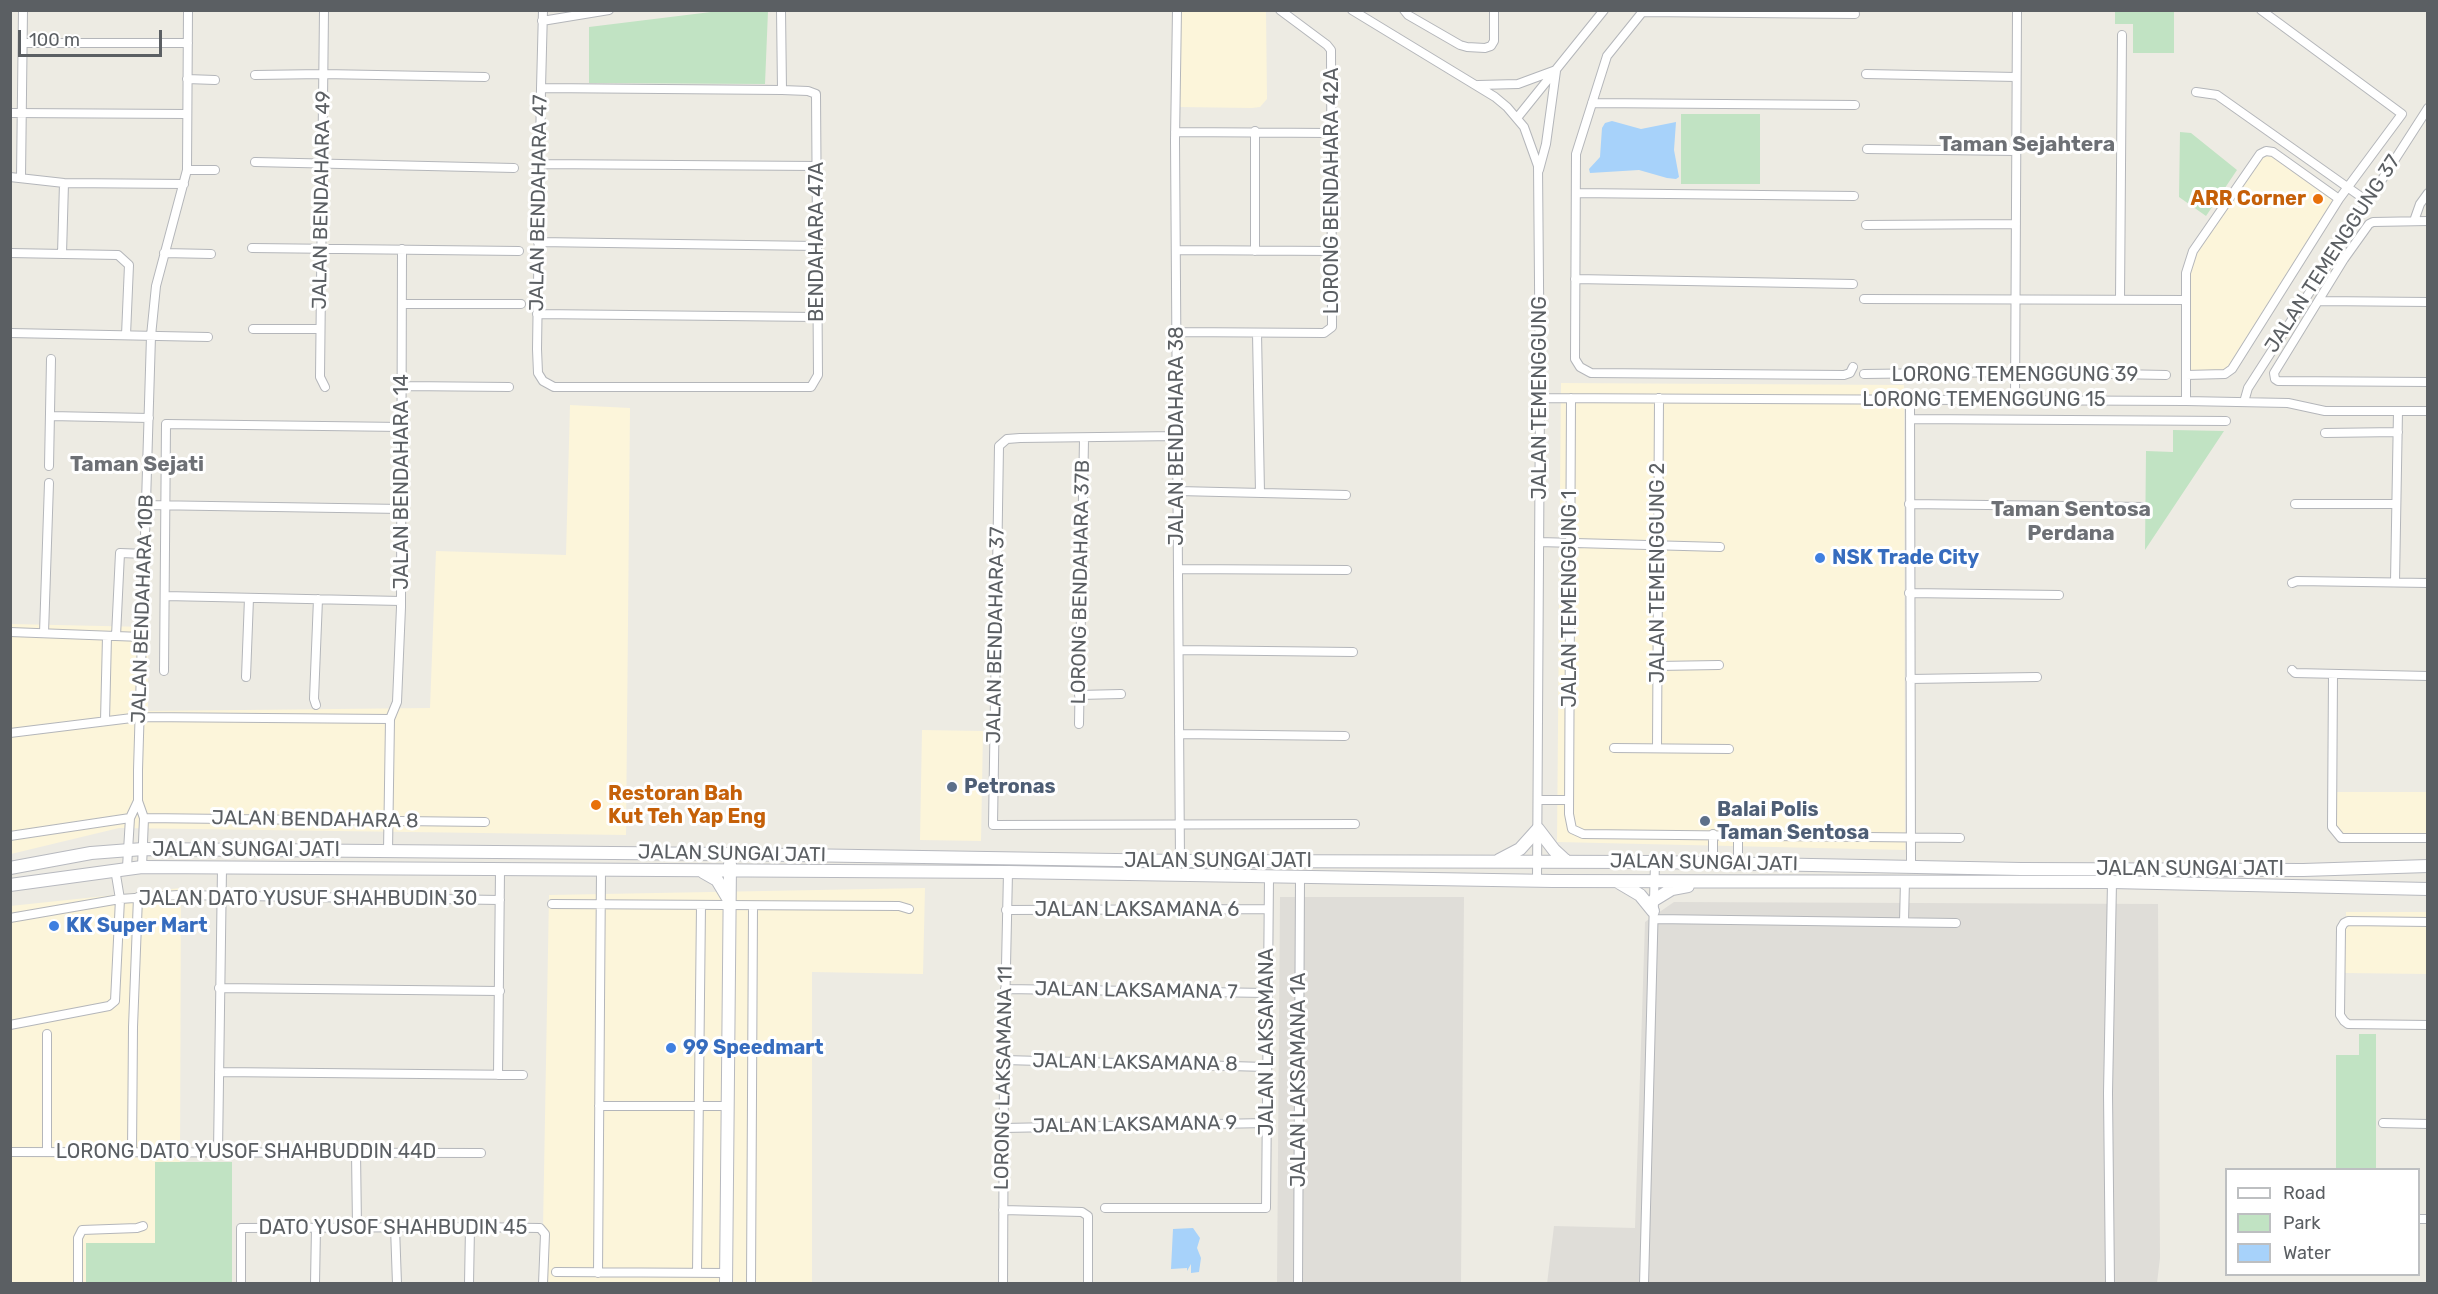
<!DOCTYPE html>
<style>
body{margin:0}
#map{position:relative;width:2438px;height:1294px;overflow:hidden;background:#edebe3;font-family:Rubik,sans-serif}
canvas{display:block}
.frame{position:absolute;inset:0;border:12px solid #5b5f63;pointer-events:none}
.legend{position:absolute;left:2225px;top:1168px;width:195px;height:108px;box-sizing:border-box;background:#fff;border:2px solid #bdbfc1;margin:0;padding:8px 10px;list-style:none;font-size:18px;color:#5b5f63}
.legend li{display:flex;align-items:center;gap:12px;height:30px}
.legend b{width:30px;border:2px solid #bdbfc1}
.scale{position:absolute;left:18px;top:30px;width:144px;height:27px;box-sizing:border-box;border:3px solid #5b5f63;border-top:0;padding-left:8px;font-size:18px;line-height:21px;white-space:nowrap;color:#5b5f63;-webkit-text-stroke:4px #fff;paint-order:stroke}
</style>
<div id="map">
<canvas width="2438" height="1294"></canvas>
<div class="frame"></div>
<ul class="legend">
<li><b style="height:8px;background:#fff"></b>Road</li>
<li><b style="height:16px;background:#c1e3c3"></b>Park</li>
<li><b style="height:16px;background:#a7d2fa"></b>Water</li>
</ul>
<div class="scale">100 m</div>
</div>
<script>
const ctx = document.querySelector('canvas').getContext('2d');
ctx.lineJoin = 'round';
function fillPath(path, color) { ctx.fillStyle = color; ctx.fill(path, 'evenodd'); }
const toPath = rows => new Path2D(rows.map(r => 'M' + r).join(''));
function strokePath(path, color, width, dash) { ctx.strokeStyle = color; ctx.lineWidth = width; ctx.lineCap = dash ? 'butt' : 'round'; ctx.setLineDash(dash || []); ctx.stroke(path); }
function drawText(font, color, halo, rows, align = 'center') {
  ctx.font = font + ' Rubik,sans-serif'; ctx.lineWidth = 6; ctx.setLineDash([]); ctx.textBaseline = 'middle'; ctx.strokeStyle = halo; ctx.fillStyle = color; for (const [text, x, y, turn = 0] of rows) {
    ctx.save(); ctx.translate(x, y); ctx.rotate((+turn || 0) * Math.PI / 180); ctx.textAlign = isNaN(turn) ? turn : align; if (halo) ctx.strokeText(text, 0, 0); ctx.fillText(text, 0, 0); ctx.restore();
  }
}
const commercial = toPath([
 [1181,11,1266,11,1267,99,1260,107,1252,108,1180,107],
 [2272,156,2335,199,2230,366,2224,370,2191,370,2190,274,2197,252,2262,157],
 [1561,383,1904,385,1905,850,1557,842],
 [570,405,630,408,626,835,119,828,11,854,11,624,148,627,148,711,430,708,436,551,566,555],
 [922,730,983,731,981,841,920,840],
 [2427,752,2427,834,2343,834,2336,826,2336,792,2426,792],
 [181,888,180,1162,155,1162,155,1244,86,1244,86,1283,11,1283,10,906],
 [925,888,923,974,812,972,812,1283,542,1284,549,895],
 [2346,912,2427,912,2427,974,2345,973]
]);
const industrial = toPath([
 [1280,897,1464,897,1461,1283,1277,1284],
 [1674,902,2158,904,2160,1258,2157,1283,1547,1284,1554,1226,1635,1228,1645,922]
]);
const green = toPath([
 [719,11,768,11,765,84,589,83,589,27],
 [2115,11,2174,11,2174,53,2133,53,2133,24,2115,24],
 [1681,114,1760,114,1760,184,1681,184],
 [2180,132,2191,133,2237,170,2206,216,2179,197],
 [2173,430,2224,431,2145,550,2146,451,2173,452],
 [2359,1034,2376,1034,2376,1169,2336,1169,2336,1055,2359,1055],
 [155,1162,232,1162,232,1283,86,1283,86,1243,155,1243]
]);
const water = toPath([
 [1612,121,1641,129,1676,122,1674,150,1679,177,1676,179,1667,178,1639,170,1590,173,1589,169,1600,157,1602,128,1605,123],
 [1193,1228,1200,1238,1197,1248,1201,1258,1199,1272,1191,1273,1191,1264,1187,1271,1187,1268,1171,1269,1173,1229]
]);
const street = toPath([
 [324,10,320,377,325,387],
 [781,10,782,90],
 [1177,10,1175,140,1180,861],
 [1352,10,1495,97,1507,107,1524,127,1538,166,1540,398,1537,881],
 [1404,10,1408,15,1460,45,1467,47,1485,48,1491,46,1494,41,1494,10],
 [1644,10,1607,56,1576,154,1575,359,1580,367,1591,373,1844,375,1850,373,1853,367],
 [1643,12,1855,14],
 [542,21,609,10],
 [23,43,188,43],
 [1866,74,2016,77],
 [255,75,323,74,485,77],
 [187,79,215,80],
 [1478,85,1518,84,1556,70],
 [541,88,782,90,808,91,816,94,818,375,811,387,554,387,543,381,538,373,537,349,541,88,543,10],
 [2196,92,2217,95,2367,201],
 [1592,103,1855,105],
 [10,113,187,114],
 [1517,118,1604,10],
 [1255,131,1255,251],
 [1175,132,1330,133],
 [1867,149,2016,151],
 [255,162,514,168],
 [540,164,816,166],
 [187,170,215,170],
 [1539,170,1546,144,1556,71],
 [10,177,64,183,184,184],
 [21,177,23,10],
 [1576,193,1854,196],
 [2414,221,2420,204,2428,193],
 [2428,221,2373,222,2369,224,2344,259,2274,373,2275,379,2278,381,2428,382],
 [1866,225,2016,224],
 [538,242,817,246],
 [252,248,519,251],
 [1176,250,1331,251],
 [10,253,118,255,129,265,126,335],
 [164,253,211,254],
 [62,254,64,183],
 [1575,279,1853,284],
 [1864,299,2186,300],
 [2120,300,2122,35],
 [2319,301,2428,302],
 [403,304,521,304],
 [537,314,817,317],
 [253,329,320,329],
 [1177,332,1324,333,1332,327,1331,50,1327,45,1280,10],
 [10,333,208,337],
 [1257,333,1260,493],
 [1864,374,2015,372,2166,375],
 [2186,375,2225,374,2232,369,2339,199,2402,114,2261,10],
 [403,386,509,387],
 [1540,398,2186,401,2288,403,2325,411,2428,411],
 [1571,398,1569,814,1572,829,1583,834,1960,838],
 [1910,399,1911,867],
 [2015,401,2017,10],
 [2186,401,2186,273,2193,251,2260,154,2266,151,2273,152,2339,199],
 [2244,402,2248,388,2428,108],
 [50,416,149,418],
 [1910,419,2226,421],
 [2325,433,2398,432],
 [1177,436,1020,438,1007,439,999,446,993,825,1355,824],
 [49,466,51,359],
 [1178,491,1346,495],
 [1909,504,2144,507],
 [2295,504,2396,504],
 [147,505,402,509],
 [1539,542,1720,547],
 [1178,569,1347,570],
 [2395,582,2398,411],
 [2292,583,2297,581,2428,583],
 [1909,593,2059,595],
 [165,596,401,601],
 [10,632,142,637],
 [44,633,49,483],
 [116,636,120,553,146,554],
 [1179,650,1353,652],
 [1657,666,1719,665],
 [2292,670,2295,673,2428,676],
 [164,671,166,424,402,427],
 [2333,674,2332,827,2341,838,2428,838],
 [246,677,249,598],
 [1910,679,2037,677],
 [1079,695,1121,694],
 [316,705,314,699,318,599],
 [105,721,107,636],
 [1079,724,1084,439],
 [10,733,140,717,390,719],
 [1179,734,1345,736],
 [1614,748,1729,749],
 [1657,748,1659,398],
 [1538,800,1569,800],
 [144,818,485,822],
 [1738,834,1738,864],
 [10,836,130,818],
 [388,851,390,719,397,702,401,607,402,249],
 [1713,863,1713,834],
 [127,867,130,818,138,801],
 [142,867,144,818,138,801,138,770,151,336,156,286,187,170,188,10],
 [552,904,899,906,909,909],
 [1006,910,1268,909],
 [10,918,120,899,178,895,500,900],
 [1654,919,1956,923],
 [1904,922,1905,880],
 [2428,922,2348,921,2344,923,2341,928,2340,1015,2344,1021,2348,1024,2428,1025],
 [219,988,500,991],
 [1005,989,1268,993],
 [10,1025,109,1006,115,1001,120,899,115,869],
 [1004,1060,1267,1067],
 [219,1072,523,1075],
 [498,1075,500,870],
 [599,1106,727,1106],
 [2383,1123,2428,1124],
 [1003,1128,1267,1123],
 [10,1152,481,1153],
 [47,1152,47,1034],
 [132,1152,133,1027,138,897],
 [218,1152,222,868],
 [356,1152,357,1227],
 [1105,1208,1266,1208,1269,877],
 [1003,1210,1082,1212,1088,1216,1088,1284],
 [2418,1219,2428,1219],
 [395,1227,397,1284],
 [556,1272,726,1273],
 [598,1273,601,870],
 [697,1273,701,905],
 [78,1284,78,1238,82,1230,137,1228,143,1226],
 [241,1284,241,1228,470,1227,540,1228,545,1234,543,1284],
 [315,1284,316,1227],
 [469,1284,470,1227],
 [751,1284,753,906],
 [1003,1284,1004,1060,1008,872],
 [1298,1284,1300,877],
 [1644,1284,1655,862],
 [2110,1284,2108,1093,2112,882]
]);
const secondary = toPath([
 [1499,860,1520,849,1538,829,1554,850,1567,862],
 [10,868,91,853,143,849,730,854,1180,861,1655,862,2021,869,2303,870,2428,866],
 [703,872,717,880,729,900],
 [1618,882,1640,895,1653,911],
 [10,885,142,867,1008,872,1553,881,2112,882,2428,889],
 [1654,900,1672,889,1688,886],
 [726,1284,730,864]
]);
const markers = [
 [2318,199,6,"#e8710a"],
 [1820,558,6,"#3f7fe0"],
 [952,787,6,"#5c6f8a"],
 [596,805,6,"#e8710a"],
 [1705,821,6,"#5c6f8a"],
 [54,926,6,"#3f7fe0"],
 [671,1048,6,"#3f7fe0"]
];
const streetNames = [
 ["LORONG BENDAHARA 42A",1332,191,-90],
 ["JALAN BENDAHARA 49",322,200,-89],
 ["JALAN BENDAHARA 47",539,203,-89],
 ["BENDAHARA 47A",817,242,-90],
 ["JALAN TEMENGGUNG 37",2333,254,-57],
 ["LORONG TEMENGGUNG 39",2015,375],
 ["JALAN TEMENGGUNG",1540,398,-90],
 ["LORONG TEMENGGUNG 15",1984,400],
 ["JALAN BENDAHARA 38",1177,436,-90],
 ["JALAN BENDAHARA 14",402,482,-90],
 ["JALAN TEMENGGUNG 2",1658,573,-90],
 ["LORONG BENDAHARA 37B",1081,582,-89],
 ["JALAN TEMENGGUNG 1",1570,599,-90],
 ["JALAN BENDAHARA 10B",143,609,-88],
 ["JALAN BENDAHARA 37",996,635,-89],
 ["JALAN BENDAHARA 8",315,820,1],
 ["JALAN SUNGAI JATI",246,850],
 ["JALAN SUNGAI JATI",732,854,1],
 ["JALAN SUNGAI JATI",1218,861],
 ["JALAN SUNGAI JATI",1704,863,1],
 ["JALAN SUNGAI JATI",2190,869],
 ["JALAN DATO YUSUF SHAHBUDIN 30",308,899],
 ["JALAN LAKSAMANA 6",1137,910],
 ["JALAN LAKSAMANA 7",1136,991,1],
 ["JALAN LAKSAMANA",1267,1042,-90],
 ["JALAN LAKSAMANA 8",1135,1063,1],
 ["LORONG LAKSAMANA 11",1004,1078,-89],
 ["JALAN LAKSAMANA 1A",1299,1080,-90],
 ["JALAN LAKSAMANA 9",1135,1125,-1],
 ["LORONG DATO YUSOF SHAHBUDDIN 44D",246,1152],
 ["DATO YUSOF SHAHBUDIN 45",393,1228]
];
const foodNames = [
 ["ARR Corner",2306,199],
 ["Restoran Bah",608,794,"left"],
 ["Kut Teh Yap Eng",608,817,"left"]
];
const shopNames = [
 ["NSK Trade City",1832,558],
 ["KK Super Mart",66,926],
 ["99 Speedmart",683,1048]
];
const serviceNames = [
 ["Petronas",964,787],
 ["Balai Polis",1717,810],
 ["Taman Sentosa",1717,833]
];
const neighbourhoodNames = [
 ["Taman Sejahtera",2027,145],
 ["Taman Sejati",137,465],
 ["Taman Sentosa",2071,510],
 ["Perdana",2071,534]
];
fillPath(commercial, '#fcf5da');
fillPath(industrial, '#dfddd8');
fillPath(green, '#c1e3c3');
fillPath(water, '#a7d2fa');
strokePath(street, '#b4b6ba', 10);
strokePath(secondary, '#b7b9bf', 14);
strokePath(street, '#fff', 8);
strokePath(secondary, '#fff', 12);
for (const [x, y, r, color] of markers) { const dot = new Path2D(); dot.arc(x, y, r, 0, 2 * Math.PI); ctx.fillStyle = color; ctx.fill(dot); strokePath(dot, '#fff', 2); }
drawText('20px', '#5b5f63', '#fff', streetNames);
drawText('bold 20px', '#c56008', '#fff', foodNames, 'right');
drawText('bold 20px', '#366cbe', '#fff', shopNames, 'left');
drawText('bold 20px', '#4e5e75', '#fff', serviceNames, 'left');
drawText('bold 21px', '#6d7075', '#fff', neighbourhoodNames);
</script>
